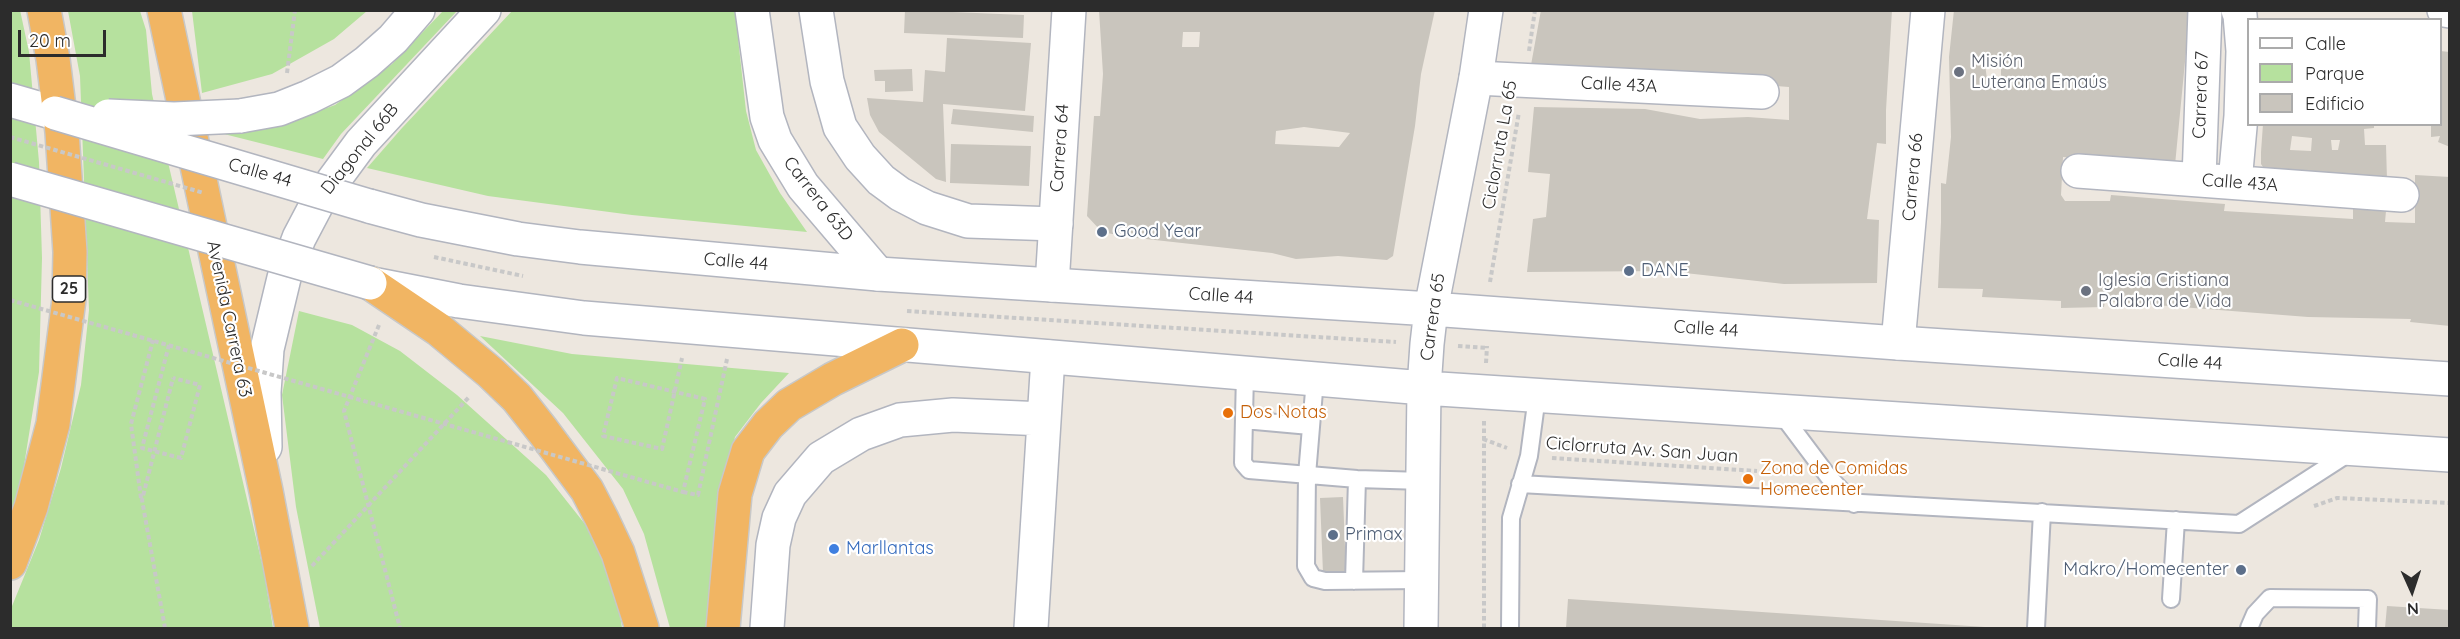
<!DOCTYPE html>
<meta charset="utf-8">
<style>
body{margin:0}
#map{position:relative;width:2460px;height:639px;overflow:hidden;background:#ede7df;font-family:Quicksand,sans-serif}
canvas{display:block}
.frame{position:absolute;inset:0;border:12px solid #2c2c2c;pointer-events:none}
.legend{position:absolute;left:2247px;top:18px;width:195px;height:108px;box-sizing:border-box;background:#fff;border:2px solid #ababab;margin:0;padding:8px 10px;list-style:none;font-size:18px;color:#2c2c2c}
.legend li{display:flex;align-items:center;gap:12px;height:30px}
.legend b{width:30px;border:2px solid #ababab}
.north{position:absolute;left:2382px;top:561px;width:60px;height:60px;-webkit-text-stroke:4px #fff;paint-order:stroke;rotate:177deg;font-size:16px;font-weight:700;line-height:24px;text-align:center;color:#2c2c2c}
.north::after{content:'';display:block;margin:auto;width:21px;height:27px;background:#2c2c2c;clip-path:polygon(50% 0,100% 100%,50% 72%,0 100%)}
.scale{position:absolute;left:18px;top:30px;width:88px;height:27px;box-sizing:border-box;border:3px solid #2c2c2c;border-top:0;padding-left:8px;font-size:18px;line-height:21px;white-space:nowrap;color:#2c2c2c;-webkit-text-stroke:4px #fff;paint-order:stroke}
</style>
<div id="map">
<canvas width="2460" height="639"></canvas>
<div class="frame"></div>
<ul class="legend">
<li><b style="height:8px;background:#fff"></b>Calle</li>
<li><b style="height:16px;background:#b6e19e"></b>Parque</li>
<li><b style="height:16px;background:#c9c5bd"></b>Edificio</li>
</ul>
<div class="north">N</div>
<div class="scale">20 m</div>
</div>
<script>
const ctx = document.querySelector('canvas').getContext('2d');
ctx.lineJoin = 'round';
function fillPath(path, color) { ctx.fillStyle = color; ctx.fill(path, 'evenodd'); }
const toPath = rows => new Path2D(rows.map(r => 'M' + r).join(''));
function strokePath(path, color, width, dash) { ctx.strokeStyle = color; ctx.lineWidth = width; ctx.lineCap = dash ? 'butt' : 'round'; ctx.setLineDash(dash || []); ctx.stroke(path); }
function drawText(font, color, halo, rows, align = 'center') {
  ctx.font = font + ' Quicksand,sans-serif'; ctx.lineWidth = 4.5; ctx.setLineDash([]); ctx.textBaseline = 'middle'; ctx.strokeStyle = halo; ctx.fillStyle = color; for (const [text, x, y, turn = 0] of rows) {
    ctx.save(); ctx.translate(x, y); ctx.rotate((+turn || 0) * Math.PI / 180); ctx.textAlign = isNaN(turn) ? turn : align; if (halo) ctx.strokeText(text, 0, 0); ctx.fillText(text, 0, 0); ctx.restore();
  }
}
const green = toPath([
 [20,10,29,52,39,162,42,258,39,372,22,478,11,513,10,11],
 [513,10,735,11,746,111,756,150,780,193,807,232,632,215,488,196,367,168,402,128],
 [68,11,140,11,146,30,152,94,264,572,273,628,11,628,10,611,39,540,61,468,81,385,89,310,80,76],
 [192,11,192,10,367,11,334,39,272,74,202,93],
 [443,11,457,11,341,134,323,159,220,133,285,123,335,105,392,64],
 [299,311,352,325,400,351,457,395,546,475,596,538,620,614,622,628,320,628,296,507,282,395],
 [480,336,572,354,789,373,761,403,735,437,725,476,710,628,670,628,644,534,623,489,563,413]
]);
const building = toPath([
 [905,10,1024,15,1023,38,904,33],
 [1099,10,1435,10,1421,74,1415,126,1393,256,1387,260,1338,256,1296,259,1272,253,1128,237,1102,232,1087,216,1094,116,1100,116,1103,74],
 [1183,32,1200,32,1199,47,1182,47],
 [1304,127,1350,133,1339,147,1275,144,1276,131],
 [1541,10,1892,10,1886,110,1886,144,1877,143,1867,219,1879,220,1877,283,1784,284,1667,271,1527,272,1533,219,1546,217,1550,174,1528,172,1534,107,1645,109,1700,119,1748,117,1789,120,1789,87,1660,77,1627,68,1613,74,1531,65],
 [1954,10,2190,10,2175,165,2063,157,2061,195,2065,201,2110,201,2111,195,2225,204,2224,211,2353,219,2353,209,2386,211,2385,222,2415,223,2415,175,2450,177,2450,326,2410,322,2411,319,2308,317,2105,301,2104,307,2061,308,2061,301,1982,297,1983,289,1938,288,1941,222,1941,183,1946,184,1951,137,1949,57],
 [1984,57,2001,66,2001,78,1987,79],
 [947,38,1031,43,1025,111,943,104,946,182,936,179,879,132,870,115,867,98,923,102,925,70,945,72],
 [2440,51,2450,52,2450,147,2438,142,2440,136,2431,137,2431,124,2440,124],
 [912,69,913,91,885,92,885,81,875,81,874,70],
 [953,109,1034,116,1033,132,951,124],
 [2263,124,2374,124,2374,128,2364,129,2365,145,2386,145,2387,180,2265,170,2261,164,2261,152],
 [2292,136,2312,138,2311,151,2290,150],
 [2331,140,2340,140,2338,150,2332,150],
 [951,144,1031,146,1029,186,950,183],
 [1343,497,1346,572,1323,573,1320,498],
 [1568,599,1985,627,1985,628,1566,628],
 [2387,606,2450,610,2450,628,2385,628]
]);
const path = toPath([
 [1529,51,1535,10],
 [287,73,295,10],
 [434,257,523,276],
 [1490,282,1519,112],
 [907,311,1396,342],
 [379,325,344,411,400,628],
 [1458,346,1487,348],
 [1486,363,1487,346],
 [670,413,682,358],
 [1484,421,1484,628],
 [1483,439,1507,448],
 [1552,458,1757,471],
 [683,492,698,495,727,359],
 [141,498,131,424,153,340],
 [2314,506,2337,498,2450,503],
 [312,566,470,396],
 [165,628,142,500,173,378]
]);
const service = toPath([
 [1245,373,1243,463,1249,470,1357,479,1423,481],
 [1315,379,1307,475,1306,566,1313,578,1325,581,1422,580],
 [1780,412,1828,476,1854,504],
 [1244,420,1310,426],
 [1520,484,2239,524,2349,453],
 [1354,581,1357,479],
 [2171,599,2176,520],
 [1510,628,1511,518,1529,456,1537,396],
 [2036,628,2042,512],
 [2249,628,2255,614,2270,598,2368,599,2367,628]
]);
const minor = toPath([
 [816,10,827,81,840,127,860,157,881,180,900,194,927,208,968,221,1056,224],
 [1476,78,1762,92],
 [2078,171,2402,195],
 [2199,179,2205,10],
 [2235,182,2241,116,2243,51,2240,15,2238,10],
 [1898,343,1928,10],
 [767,628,773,545,779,518,790,494,821,458,861,434,900,420,953,415,1044,419],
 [1031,628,1048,357]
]);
const tertiary = toPath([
 [752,10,767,117,775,140,803,186,878,274],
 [2444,10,2450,11],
 [1052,285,1069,10]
]);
const secondary = toPath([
 [10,100,55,113],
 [240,116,279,109,309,97,341,81,367,62,393,39,418,10],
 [369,206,421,220,518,239,580,247,878,274,1431,309,1898,343,2450,379],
 [372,284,459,301,584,318,1424,388,2450,455],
 [265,447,264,392,267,349,284,278,299,238,319,200,361,143,484,10],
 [1421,628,1424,388,1427,344,1431,309,1476,78,1486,10]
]);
const trunk = toPath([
 [164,10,266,491,292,628],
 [370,283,438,329,491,373,517,398,543,431,587,490,602,519,618,553,642,628],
 [10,563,31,507,53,424,69,299,70,252,62,132,53,59,44,10],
 [723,628,735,494,748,451,768,425,789,405,833,379,902,345]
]);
const pathBridge = toPath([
 [10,137,204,193],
 [10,300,683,492,705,399,617,378,603,436,662,449,670,413],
 [169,345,142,448,181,458,200,385,173,378]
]);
const secondaryBridge = toPath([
 [55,113,369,206],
 [108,116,174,119,240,116],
 [10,179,370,283]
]);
const markers = [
 [1959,72,6,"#6b7280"],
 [1102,232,6,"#5c6f8a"],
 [1629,271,6,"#5c6f8a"],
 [2086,291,6,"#6b7280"],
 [1228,413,6,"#e8710a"],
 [1748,479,6,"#e8710a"],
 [1333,535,6,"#5c6f8a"],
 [834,549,6,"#3f7fe0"],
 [2241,570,6,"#5c6f8a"]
];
const shields = [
 [69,289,33]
];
const shieldNames = [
 ["25",69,289]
];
const worshipNames = [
 ["Misión",1971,62],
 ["Luterana Emaús",1971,83],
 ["Iglesia Cristiana",2098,281],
 ["Palabra de Vida",2098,302]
];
const streetNames = [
 ["Calle 43A",1619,85,3],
 ["Carrera 67",2201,95,-88],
 ["Ciclorruta La 65",1500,145,-80],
 ["Carrera 64",1060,148,-86],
 ["Diagonal 66B",360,149,-51],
 ["Calle 44",260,173,16],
 ["Carrera 66",1913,177,-85],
 ["Calle 43A",2240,183,4],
 ["Carrera 63D",818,199,52],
 ["Calle 44",736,262,5],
 ["Calle 44",1221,296,4],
 ["Carrera 65",1433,317,-82],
 ["Avenida Carrera 63",229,319,78],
 ["Calle 44",1706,329,4],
 ["Calle 44",2190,362,4],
 ["Ciclorruta Av. San Juan",1642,450,4]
];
const serviceNames = [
 ["Good Year",1114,232],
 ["DANE",1641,271],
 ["Primax",1345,535],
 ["Makro/Homecenter",2229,570,"right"]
];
const foodNames = [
 ["Dos Notas",1240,413],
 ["Zona de Comidas",1760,469],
 ["Homecenter",1760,490]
];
const shopNames = [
 ["Marllantas",846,549]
];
fillPath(green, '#b6e19e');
fillPath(building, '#c9c5bd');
strokePath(service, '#b2b5bf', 20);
strokePath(minor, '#b2b5bf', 36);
strokePath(tertiary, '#b2b5bf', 36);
strokePath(secondary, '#b2b5bf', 36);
strokePath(trunk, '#c8c8c8', 36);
strokePath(path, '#c8c8c8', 4, [4.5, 3]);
strokePath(service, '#fff', 16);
strokePath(minor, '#fff', 33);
strokePath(tertiary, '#fff', 33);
strokePath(secondary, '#fff', 33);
strokePath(trunk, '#f1b563', 33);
strokePath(secondaryBridge, '#b2b5bf', 36, []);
strokePath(pathBridge, '#c8c8c8', 4, [4.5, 3]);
strokePath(secondaryBridge, '#fff', 33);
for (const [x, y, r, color] of markers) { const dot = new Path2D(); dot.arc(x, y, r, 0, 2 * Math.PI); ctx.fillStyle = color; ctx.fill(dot); strokePath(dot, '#fff', 2); }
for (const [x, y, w] of shields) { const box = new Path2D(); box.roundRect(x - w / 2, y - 13, w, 26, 4.5); ctx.fillStyle = '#fff'; ctx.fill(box); strokePath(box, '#2c2c2c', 1.5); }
drawText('bold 16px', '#2c2c2c', null, shieldNames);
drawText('18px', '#5b616d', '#fff', worshipNames, 'left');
drawText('18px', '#2c2c2c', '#fff', streetNames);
drawText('18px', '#4e5e75', '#fff', serviceNames, 'left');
drawText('18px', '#c56008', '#fff', foodNames, 'left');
drawText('18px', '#366cbe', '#fff', shopNames, 'left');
</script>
